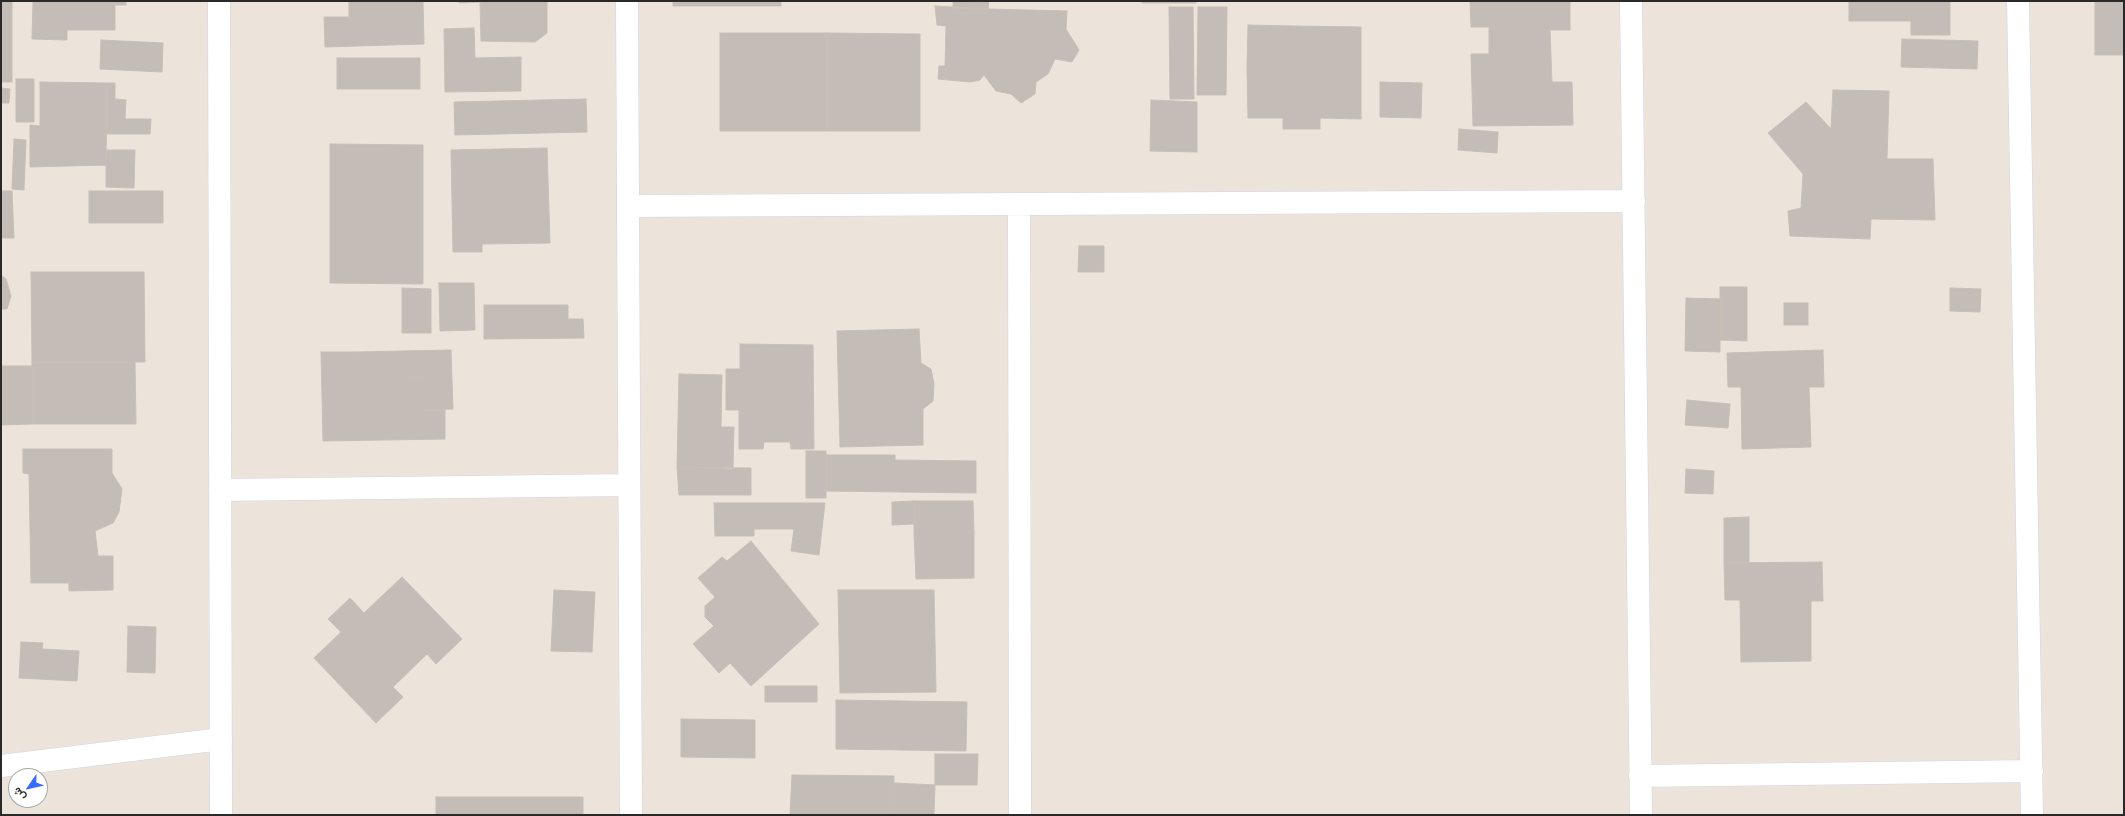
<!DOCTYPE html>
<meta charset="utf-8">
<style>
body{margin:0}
#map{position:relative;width:2125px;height:816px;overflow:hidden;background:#ece3db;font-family:Manrope,Vazirmatn,sans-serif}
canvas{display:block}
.frame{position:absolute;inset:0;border:2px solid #292929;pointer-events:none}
.north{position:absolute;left:8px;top:768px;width:40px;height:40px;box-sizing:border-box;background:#fff;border:1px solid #a9a9a9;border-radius:50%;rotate:236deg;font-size:11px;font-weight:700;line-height:16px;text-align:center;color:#292929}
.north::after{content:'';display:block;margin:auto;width:14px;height:18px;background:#366dfd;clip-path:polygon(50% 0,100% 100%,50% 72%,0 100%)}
</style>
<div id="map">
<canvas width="2125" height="816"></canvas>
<div class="frame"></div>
<div class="north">ش</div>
</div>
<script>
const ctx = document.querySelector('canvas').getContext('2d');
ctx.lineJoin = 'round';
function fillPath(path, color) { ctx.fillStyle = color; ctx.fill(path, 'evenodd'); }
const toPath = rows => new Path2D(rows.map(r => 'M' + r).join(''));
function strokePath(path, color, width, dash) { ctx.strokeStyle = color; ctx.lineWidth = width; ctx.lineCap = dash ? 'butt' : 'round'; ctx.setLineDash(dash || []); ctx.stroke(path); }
const building = toPath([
 [1,1,12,1,12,82,1,82,1,1],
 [33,1,115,1,115,30,67,30,67,40,32,39,33,1],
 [115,1,126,1,126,5,115,5,115,1],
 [349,1,423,1,424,44,325,47,324,17,349,17,349,1],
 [459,1,547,1,547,33,535,42,481,41,480,2,459,3,459,1],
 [673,1,781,1,781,6,673,6,673,1],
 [953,1,989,1,988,9,953,8,953,1],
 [1142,1,1196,1,1196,3,1142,3,1142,1],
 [1470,1,1570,1,1570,30,1550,30,1552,82,1572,82,1573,125,1473,126,1471,54,1489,54,1489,27,1471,27,1470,1],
 [1849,1,1950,1,1950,35,1911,35,1911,21,1849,21,1849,1],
 [2095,1,2124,1,2124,55,2095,55,2095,1],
 [935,6,988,9,982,41,984,75,980,80,970,82,938,79,939,66,945,66,946,26,937,25,935,6],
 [1169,7,1193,7,1194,99,1170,99,1169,7],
 [1198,7,1227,7,1226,95,1197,95,1198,7],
 [988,9,1067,11,1066,29,1079,50,1072,62,1055,59,1048,74,1036,82,1035,94,1021,103,1011,94,996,91,984,75,982,41,988,9],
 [1248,25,1293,26,1294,69,1247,67,1248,25],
 [1293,26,1361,27,1361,119,1320,118,1320,129,1283,129,1283,118,1248,118,1247,67,1294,69,1293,26],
 [474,28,475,58,521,57,521,91,445,92,444,29,474,28],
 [720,33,827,33,827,131,720,131,720,33],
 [827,33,920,34,920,131,827,131,827,33],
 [1902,39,1978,41,1977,69,1901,67,1902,39],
 [101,40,163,43,162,72,100,69,101,40],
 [337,58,420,58,420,89,337,89,337,58],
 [16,79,34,79,34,122,16,122,16,79],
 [40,82,107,83,106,165,30,167,30,125,40,126,40,82],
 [1380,82,1422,83,1421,118,1380,117,1380,82],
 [107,83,115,83,115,99,126,100,125,119,151,119,150,134,107,134,107,83],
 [1,88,10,89,9,103,1,103,1,88],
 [1833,90,1889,91,1887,159,1933,159,1935,220,1871,219,1870,239,1790,236,1788,211,1801,208,1803,174,1768,133,1806,102,1831,129,1833,90],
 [586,99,587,132,455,135,454,102,586,99],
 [1151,100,1197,102,1197,152,1150,151,1151,100],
 [1459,129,1498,132,1497,153,1458,150,1459,129],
 [14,139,26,140,24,190,12,189,14,139],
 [330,144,423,145,423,284,330,283,330,144],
 [547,148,550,243,482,244,482,252,453,252,451,150,547,148],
 [106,150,135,150,134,188,106,187,106,150],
 [1,191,12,191,14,238,1,238,1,191],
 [89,191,163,191,163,223,89,223,89,191],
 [1079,246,1104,246,1104,272,1078,272,1079,246],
 [31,272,144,272,145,362,32,362,31,272],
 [1,275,6,279,11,296,7,309,1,309,1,275],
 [439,283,474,283,475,330,440,331,439,283],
 [1720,287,1747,287,1747,341,1720,340,1720,287],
 [402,288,431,289,431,333,402,333,402,288],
 [1950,288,1981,289,1980,312,1950,311,1950,288],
 [1686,298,1720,299,1720,352,1685,351,1686,298],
 [1784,303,1808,303,1808,325,1784,325,1784,303],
 [484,305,568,305,568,319,583,319,584,338,484,339,484,305],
 [919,329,921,363,931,369,934,384,933,401,923,409,923,445,840,447,837,331,919,329],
 [740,344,813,345,814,449,791,449,790,442,764,442,763,449,739,449,739,410,726,410,726,369,740,369,740,344],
 [451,350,453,409,422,410,421,377,405,377,404,363,357,364,356,352,451,350],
 [1823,350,1824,387,1809,387,1811,447,1742,449,1741,387,1728,387,1727,353,1823,350],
 [321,352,356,352,357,364,404,363,405,377,421,377,422,410,445,410,445,439,323,441,321,352],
 [32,362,135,362,136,424,32,424,32,362],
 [1,366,32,366,32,424,1,425,1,366],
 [679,374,722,375,721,427,734,427,733,469,677,467,679,374],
 [1687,400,1730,404,1728,428,1685,425,1687,400],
 [23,449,112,449,112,473,122,489,119,512,113,523,95,531,98,556,113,556,113,590,69,591,69,583,31,583,29,474,23,473,23,449],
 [806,451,826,451,826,498,806,498,806,451],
 [826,455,895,455,895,460,976,461,976,493,826,491,826,455],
 [677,467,751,468,751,495,679,495,677,467],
 [1686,469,1714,471,1713,494,1685,493,1686,469],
 [914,501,973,501,974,533,914,534,914,501],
 [914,501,914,524,892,525,892,502,914,501],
 [714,503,825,503,819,555,791,551,794,529,754,529,754,536,715,536,714,503],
 [1749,517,1749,563,1724,563,1724,518,1749,517],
 [974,533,974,578,916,579,914,534,974,533],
 [751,541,819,624,751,686,730,663,719,673,693,644,714,626,705,617,705,606,715,597,698,578,722,557,727,561,751,541],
 [1822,562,1823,601,1811,601,1811,661,1741,662,1740,600,1725,600,1724,563,1822,562],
 [402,577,462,639,436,664,427,654,393,687,403,697,376,723,314,658,341,632,328,619,350,598,364,613,402,577],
 [554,590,595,592,592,652,551,651,554,590],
 [838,590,934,590,936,692,840,693,838,590],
 [128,626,156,627,155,673,127,672,128,626],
 [21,642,43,643,42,649,79,651,77,681,19,678,21,642],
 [765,686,817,686,817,702,765,702,765,686],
 [836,700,967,702,966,751,836,749,836,700],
 [681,719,755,720,755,758,681,757,681,719],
 [935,754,978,754,977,785,935,785,935,754],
 [792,775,894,776,893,815,790,815,792,775],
 [894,783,935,785,934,815,893,815,894,783],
 [436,797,583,797,583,815,436,815,436,797]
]);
const street = toPath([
 [219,1,221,815],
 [627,1,631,815],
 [1631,1,1641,815],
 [2018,1,2032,815],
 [1019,204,1020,815],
 [628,206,1634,201],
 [220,490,629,485],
 [1,766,221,739],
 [1640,776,2032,771]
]);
fillPath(building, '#c4bdb7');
strokePath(building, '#c7bfb4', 1);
strokePath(street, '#d0d5e3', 23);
strokePath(street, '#fff', 22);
</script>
